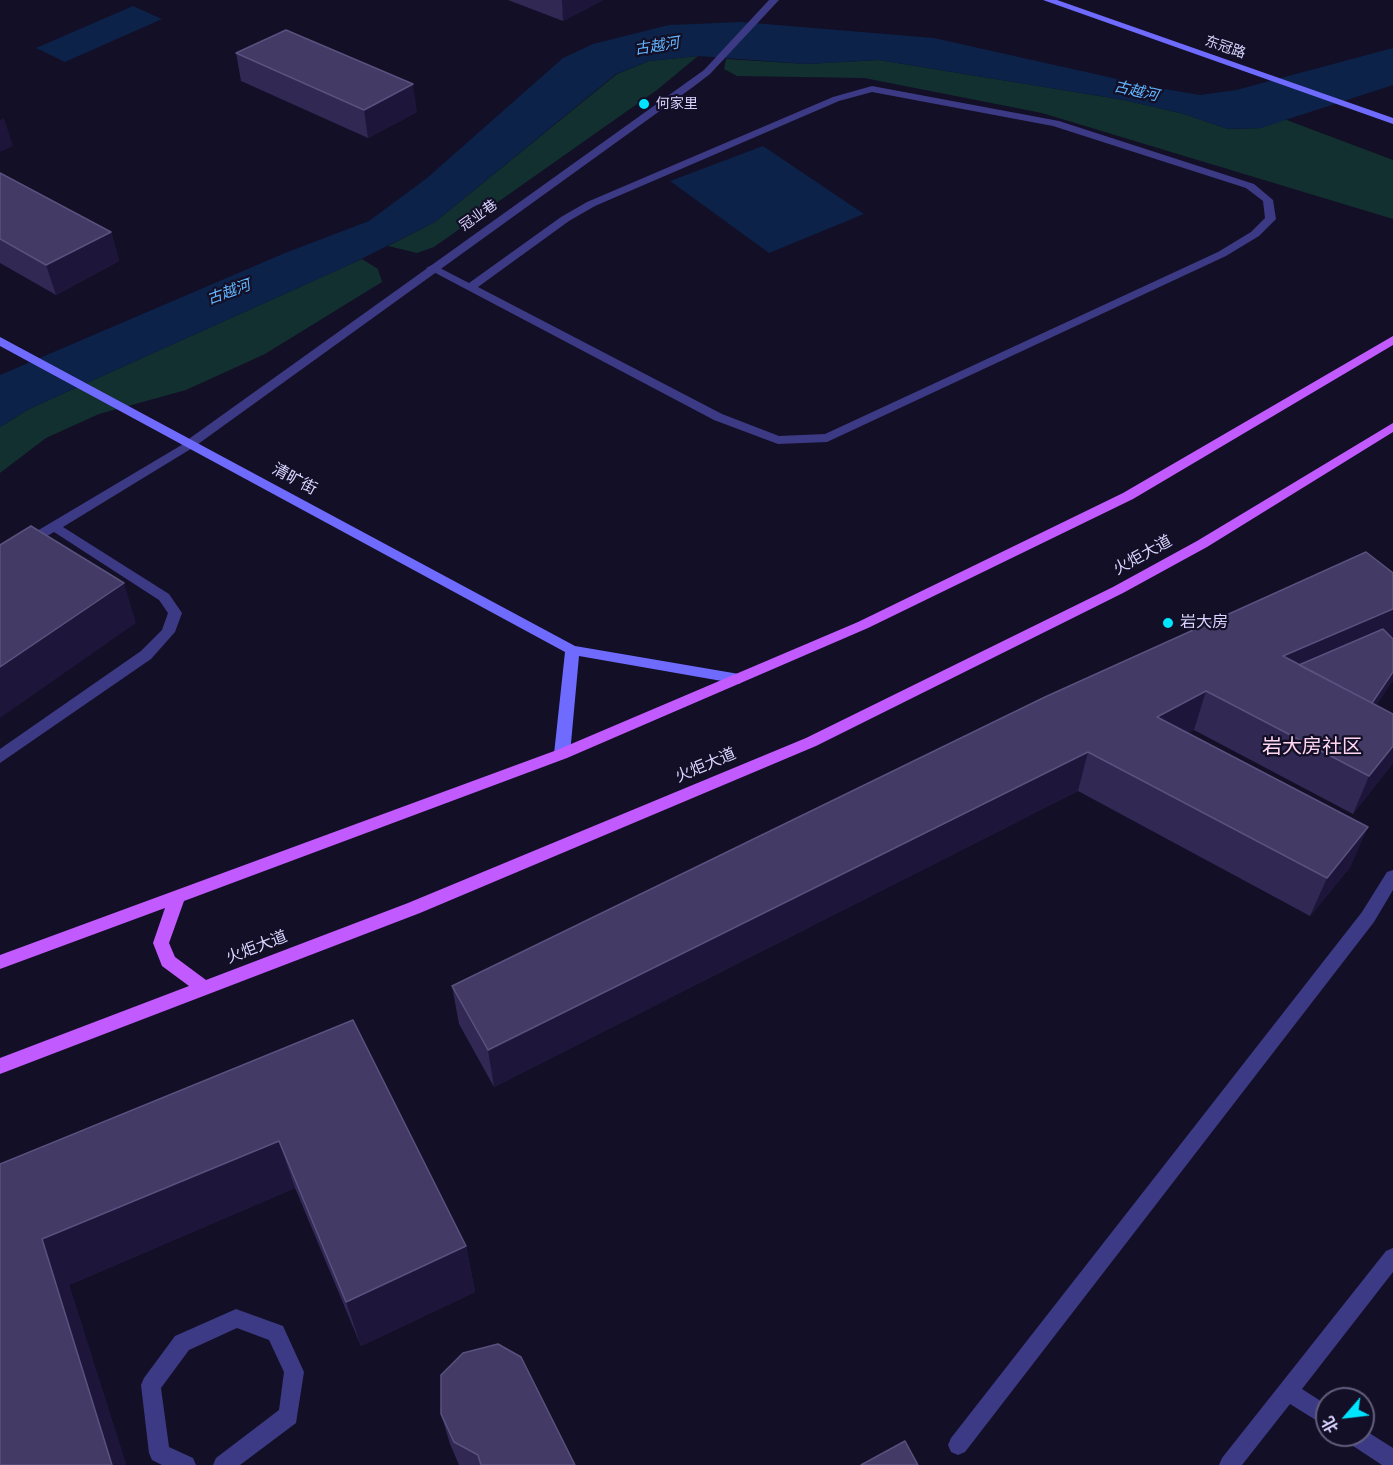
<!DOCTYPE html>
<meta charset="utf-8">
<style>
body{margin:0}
#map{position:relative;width:1393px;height:1465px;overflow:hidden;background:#130f26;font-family:Poppins,"Noto Sans SC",sans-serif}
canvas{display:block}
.north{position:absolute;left:1315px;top:1387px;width:60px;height:60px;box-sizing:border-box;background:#130f26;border:2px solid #625e7d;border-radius:50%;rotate:242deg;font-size:16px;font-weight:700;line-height:24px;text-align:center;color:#d9d4ff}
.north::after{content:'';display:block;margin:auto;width:21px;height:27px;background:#00e5ff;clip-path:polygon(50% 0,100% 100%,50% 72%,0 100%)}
</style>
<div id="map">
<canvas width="1393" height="1465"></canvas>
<div class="north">北</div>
</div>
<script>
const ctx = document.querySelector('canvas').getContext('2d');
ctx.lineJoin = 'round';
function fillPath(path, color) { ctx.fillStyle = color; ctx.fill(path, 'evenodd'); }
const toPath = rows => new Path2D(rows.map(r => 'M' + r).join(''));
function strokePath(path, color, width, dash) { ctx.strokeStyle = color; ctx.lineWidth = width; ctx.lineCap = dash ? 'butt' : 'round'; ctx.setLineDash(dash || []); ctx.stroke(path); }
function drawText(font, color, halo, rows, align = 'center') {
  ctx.font = font + ' Poppins,"Noto Sans SC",sans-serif'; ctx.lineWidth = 4.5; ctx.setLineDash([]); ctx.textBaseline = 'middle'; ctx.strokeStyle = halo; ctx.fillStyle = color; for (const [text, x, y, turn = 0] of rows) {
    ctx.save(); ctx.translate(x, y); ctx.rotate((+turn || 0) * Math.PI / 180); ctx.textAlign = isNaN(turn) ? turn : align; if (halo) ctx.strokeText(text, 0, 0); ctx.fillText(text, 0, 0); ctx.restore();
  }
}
const green = toPath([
 [698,56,657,90,434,247,417,253,388,246,435,222,617,74,649,61],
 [726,59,806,64,879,60,1124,100,1184,114,1228,129,1261,128,1284,119,1393,160,1393,219,1042,113,864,78,737,76,724,69],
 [362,259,378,269,382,282,265,354,186,390,99,414,46,438,0,473,0,427,29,409]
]);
const water = toPath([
 [133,6,162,19,65,62,36,48],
 [741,22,934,38,1153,87,1200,95,1236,90,1393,48,1393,85,1261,128,1228,129,1184,114,1124,100,879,60,806,64,698,56,649,61,616,74,435,222,349,265,29,409,0,427,0,375,285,253,369,221,427,178,563,58,593,44,669,25],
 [763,146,864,214,769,253,670,181]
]);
const lane = toPath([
 [872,86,1059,121,1254,184,1273,200,1276,219,1259,236,1226,256,827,442,778,444,714,420,426,268,432,265,436,266,469,283,561,217,587,202,833,97,872,86],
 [872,92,1053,126,1246,188,1263,201,1265,218,1251,232,1218,252,825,434,779,436,722,414,478,287,569,221,595,206,839,101,872,92],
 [190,440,196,444,194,447,63,527,169,594,182,613,175,632,151,659,0,763,0,749,141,651,162,630,168,613,159,600,54,532,0,564,0,553,190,440],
 [1393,870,1393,890,1374,922,965,1452,958,1455,951,1452,948,1445,951,1438,1362,912,1387,872,1393,870],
 [1393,1248,1393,1272,1302,1389,1327,1405,1327,1427,1290,1404,1242,1465,1219,1465,1222,1458,1386,1251,1393,1248],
 [236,1309,283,1326,304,1372,296,1423,240,1465,213,1465,216,1458,279,1410,284,1372,269,1340,237,1328,189,1350,161,1388,169,1447,193,1458,196,1465,162,1465,152,1460,149,1453,141,1385,144,1378,175,1336,236,1309],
 [1363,1429,1393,1448,1393,1465,1382,1465,1347,1442,1344,1435,1363,1435,1363,1429]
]);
const street = toPath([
 [769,0,779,0,710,74,693,87,194,447,186,447,186,441,704,70,769,0]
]);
const secondary = toPath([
 [1043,0,1057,0,1393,118,1393,124,1043,0],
 [0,337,575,646,739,674,746,679,739,684,579,656,570,754,567,758,557,758,554,754,565,652,0,346,0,337]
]);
const primary = toPath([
 [1393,336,1393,345,1133,499,868,628,567,758,184,901,169,943,175,957,206,980,408,903,806,738,1113,587,1197,541,1393,423,1393,432,1207,547,1123,593,816,746,420,913,0,1074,0,1058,189,986,162,966,153,943,165,908,0,969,0,955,557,750,858,622,1123,493,1393,336]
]);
const wall = toPath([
 [508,0,603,0,563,21],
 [236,53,417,112,368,138,241,81],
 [0,173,111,232,119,261,56,295,0,263],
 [1393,573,1393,680,1376,705,1393,714,1393,763,1353,814,1194,730,1188,733,1351,866,1310,916,1078,791,494,1087,459,1024,452,986],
 [353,1020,466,1246,475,1292,361,1346,295,1188,69,1285,126,1465,0,1465,0,1164],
 [441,1414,575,1465,459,1465,450,1444]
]);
const shadedWall = toPath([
 [562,0,603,0,563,21],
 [413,84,417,112,368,138,364,110],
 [4,118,13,146,0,152,0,120],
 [111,232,119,261,56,295,46,265],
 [124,583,136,623,0,718,0,667],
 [1393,609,1393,642,1277,674,1283,656],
 [1393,672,1393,680,1363,724,1342,734],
 [1206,691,1194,730,1146,756,1157,717],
 [1393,746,1393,763,1353,814,1369,776],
 [1088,752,1078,791,494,1087,488,1050],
 [1368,827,1351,866,1310,916,1327,878],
 [279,1141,295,1188,69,1285,126,1465,112,1465,42,1239],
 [466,1246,475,1292,361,1346,346,1302]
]);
const building = toPath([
 [286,30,413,84,364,110,236,53,286,30],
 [0,173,111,232,46,265,0,239,0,173],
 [31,526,124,583,0,667,0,545,31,526],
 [1366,552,1393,573,1393,609,1283,656,1393,714,1393,746,1369,776,1206,691,1157,717,1368,827,1327,878,1088,752,488,1050,452,986,1045,697,1366,552],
 [1383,629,1393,639,1393,672,1372,703,1299,665,1383,629],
 [353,1020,466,1246,346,1302,279,1141,42,1239,112,1465,0,1465,0,1164,353,1020],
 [498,1344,521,1357,575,1465,481,1465,478,1455,454,1442,441,1414,441,1375,463,1353,498,1344],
 [905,1441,918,1465,861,1465,905,1441]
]);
const markers = [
 [644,104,6,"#00e5ff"],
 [1168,623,6,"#00e5ff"]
];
const farStreetnames = [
 ["东冠路",1225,48,19],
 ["冠业巷",479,216,-35]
];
const farPoinames = [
 ["何家里",656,104]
];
const farWaternames = [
 ["古越河",657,47,-9],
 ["古越河",1136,92,13],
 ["古越河",229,293,-20]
];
const streetNames = [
 ["清旷街",294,480,28],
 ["火炬大道",1143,556,-29],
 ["火炬大道",706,766,-23],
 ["火炬大道",257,948,-21]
];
const poiNames = [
 ["岩大房",1180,623]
];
const quarterNames = [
 ["岩大房社区",1312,748]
];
fillPath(green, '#12302f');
fillPath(water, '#0c2248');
fillPath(lane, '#3d3a85');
fillPath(street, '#3d3a85');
fillPath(secondary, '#6f6bff');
fillPath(primary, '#c25bff');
fillPath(wall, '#312854');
fillPath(shadedWall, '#1d163a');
fillPath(building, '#433a66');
strokePath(building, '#5a527e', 1.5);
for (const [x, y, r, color] of markers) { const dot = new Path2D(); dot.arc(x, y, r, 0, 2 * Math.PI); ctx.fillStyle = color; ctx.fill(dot); strokePath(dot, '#130f26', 2); }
drawText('14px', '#d9d4ff', '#130f26', farStreetnames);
drawText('14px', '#d9d4ff', '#130f26', farPoinames, 'left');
drawText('italic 15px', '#62b6ff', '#130f26', farWaternames);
drawText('16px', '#d9d4ff', '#130f26', streetNames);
drawText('16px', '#d9d4ff', '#130f26', poiNames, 'left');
drawText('20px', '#ffd6f0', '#130f26', quarterNames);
</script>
